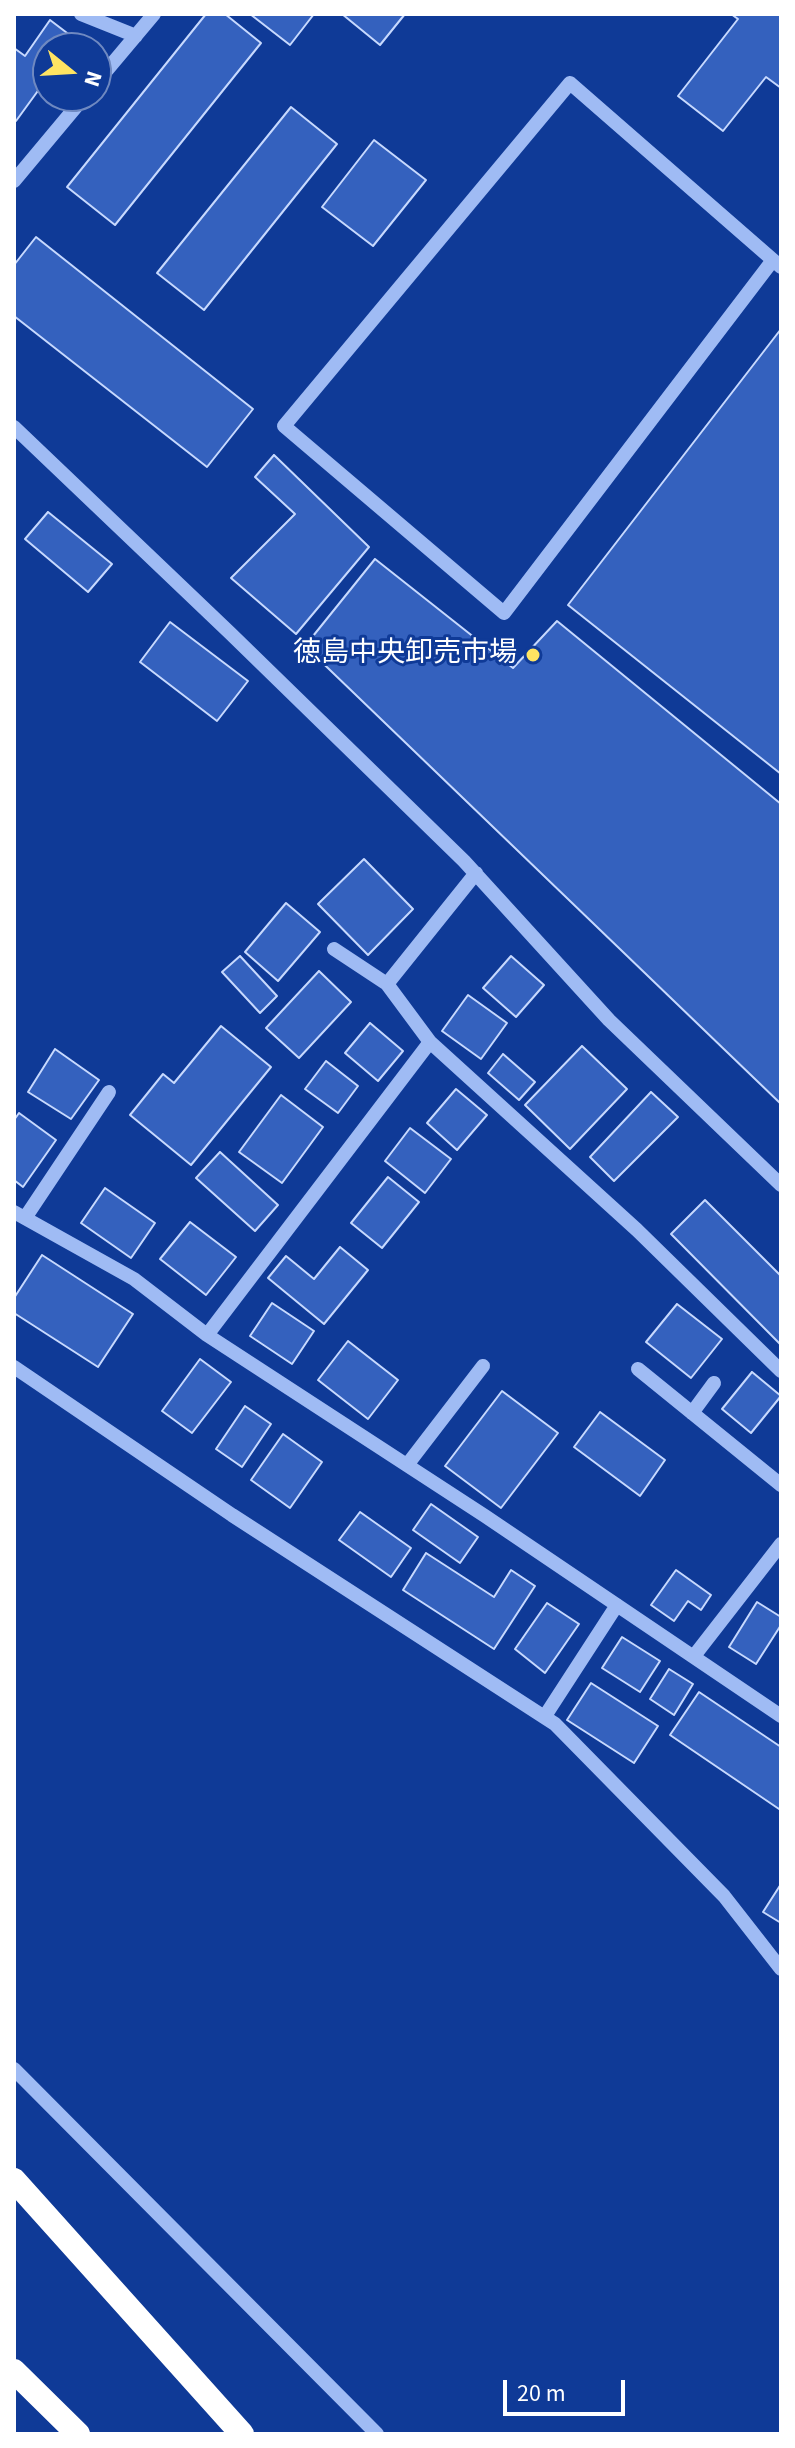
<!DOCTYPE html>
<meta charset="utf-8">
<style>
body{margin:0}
#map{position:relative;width:795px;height:2448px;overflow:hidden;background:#0f3a97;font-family:"Source Sans 3",sans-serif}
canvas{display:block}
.frame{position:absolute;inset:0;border:16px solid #fff;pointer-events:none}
.north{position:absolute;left:32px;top:32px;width:80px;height:80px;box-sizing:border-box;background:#0f3a97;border:2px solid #6f89c1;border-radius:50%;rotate:108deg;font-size:22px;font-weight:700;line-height:32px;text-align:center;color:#fff}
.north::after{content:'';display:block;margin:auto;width:28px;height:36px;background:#ffe462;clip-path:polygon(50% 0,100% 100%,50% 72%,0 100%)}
.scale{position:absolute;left:503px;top:2380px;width:122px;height:36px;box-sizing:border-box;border:4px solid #fff;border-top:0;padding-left:10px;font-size:24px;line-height:28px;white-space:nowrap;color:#fff;-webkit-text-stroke:6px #0f3a97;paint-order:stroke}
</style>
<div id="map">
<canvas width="795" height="2448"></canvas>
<div class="frame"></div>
<div class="north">N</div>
<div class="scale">20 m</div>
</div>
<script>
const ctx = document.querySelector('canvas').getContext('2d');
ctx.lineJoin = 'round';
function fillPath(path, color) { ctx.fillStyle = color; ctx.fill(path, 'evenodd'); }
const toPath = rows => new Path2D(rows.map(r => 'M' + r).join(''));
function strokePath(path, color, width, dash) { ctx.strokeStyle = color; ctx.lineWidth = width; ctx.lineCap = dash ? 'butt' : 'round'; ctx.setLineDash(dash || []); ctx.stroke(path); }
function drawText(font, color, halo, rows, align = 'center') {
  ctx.font = font + ' "Source Sans 3","Noto Sans JP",sans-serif'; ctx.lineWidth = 6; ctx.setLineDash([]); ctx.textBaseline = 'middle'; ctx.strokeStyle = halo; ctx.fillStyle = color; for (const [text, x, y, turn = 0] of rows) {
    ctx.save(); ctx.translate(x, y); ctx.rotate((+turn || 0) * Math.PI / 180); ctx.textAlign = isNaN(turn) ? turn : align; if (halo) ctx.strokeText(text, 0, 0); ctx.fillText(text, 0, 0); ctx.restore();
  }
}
const building = toPath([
 [206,14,225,14,261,43,115,225,67,187,206,14],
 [250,14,314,14,290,45,250,14],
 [342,14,405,14,380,45,342,14],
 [731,14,781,14,781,88,766,77,723,131,678,96,738,19,731,14],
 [50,20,75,39,69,48,48,48,48,77,16,121,14,119,14,48,25,56,50,20],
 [291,107,337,144,204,310,157,273,291,107],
 [374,140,426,180,373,246,322,207,374,140],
 [36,237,253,409,207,467,14,316,14,265,36,237],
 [781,329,781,774,568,605,781,329],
 [274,455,369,547,296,634,231,578,295,514,255,477,274,455],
 [48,512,112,564,88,592,25,539,48,512],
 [375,559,513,668,557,621,781,804,781,1104,305,646,375,559],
 [170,622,248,681,217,721,140,662,170,622],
 [364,859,413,909,368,955,318,904,364,859],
 [286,903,320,932,278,981,245,952,286,903],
 [240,956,277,996,260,1013,222,972,240,956],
 [511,956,544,985,516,1017,483,988,511,956],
 [319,971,351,1002,299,1058,266,1028,319,971],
 [468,995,507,1023,481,1059,442,1031,468,995],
 [370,1023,403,1051,378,1081,345,1053,370,1023],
 [221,1026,271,1067,191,1165,130,1115,163,1074,174,1083,221,1026],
 [582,1046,627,1089,570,1149,525,1105,582,1046],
 [55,1049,99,1080,71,1119,28,1092,55,1049],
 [503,1054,535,1082,519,1100,488,1073,503,1054],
 [326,1061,358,1086,338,1113,305,1089,326,1061],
 [456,1089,487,1115,457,1150,427,1123,456,1089],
 [651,1092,678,1117,614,1181,590,1157,651,1092],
 [281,1095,323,1127,282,1183,239,1152,281,1095],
 [19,1113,56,1140,23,1187,14,1180,14,1120,19,1113],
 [410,1128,451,1159,425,1193,385,1161,410,1128],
 [220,1152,278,1205,255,1231,196,1178,220,1152],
 [388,1177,419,1202,382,1248,351,1223,388,1177],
 [105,1188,155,1223,131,1258,81,1223,105,1188],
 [705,1200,781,1276,781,1345,671,1234,705,1200],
 [190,1222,236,1257,206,1295,160,1259,190,1222],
 [340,1247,368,1270,324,1324,268,1278,286,1256,314,1279,340,1247],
 [42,1255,133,1314,98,1367,14,1313,14,1298,42,1255],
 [272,1303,314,1331,292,1364,250,1336,272,1303],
 [677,1304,722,1339,691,1378,646,1342,677,1304],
 [348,1341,398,1380,368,1419,318,1380,348,1341],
 [200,1359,231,1382,192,1433,162,1411,200,1359],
 [752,1372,781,1396,751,1433,722,1409,752,1372],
 [502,1391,558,1433,501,1508,445,1466,502,1391],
 [245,1406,271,1424,242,1467,216,1449,245,1406],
 [600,1412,665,1460,640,1496,574,1447,600,1412],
 [283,1434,322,1462,290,1508,251,1480,283,1434],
 [431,1504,478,1537,460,1563,413,1530,431,1504],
 [360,1512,411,1548,391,1577,339,1540,360,1512],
 [426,1553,494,1597,511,1570,535,1586,494,1649,403,1590,426,1553],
 [676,1570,711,1595,701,1610,688,1601,674,1621,651,1605,676,1570],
 [757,1602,781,1617,781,1625,756,1664,729,1647,757,1602],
 [547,1603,579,1624,545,1673,515,1649,547,1603],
 [622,1637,660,1661,640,1692,602,1668,622,1637],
 [669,1669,693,1684,674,1715,650,1699,669,1669],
 [591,1683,658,1726,634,1763,567,1720,591,1683],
 [699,1692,781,1747,781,1806,779,1809,670,1735,699,1692],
 [781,1884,781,1923,763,1912,781,1884]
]);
const minor = toPath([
 [81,14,136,36],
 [96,83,154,14],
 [14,181,85,96],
 [773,260,504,613,284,426,570,83,781,267],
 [14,427,230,633,464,861,609,1020,781,1185],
 [334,949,387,984],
 [430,1042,637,1230,781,1371],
 [14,1212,134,1279,207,1335,485,1516,781,1716],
 [25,1218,109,1092],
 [207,1335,430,1042,387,984,476,873],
 [14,1367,232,1515,555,1724,724,1896,781,1969],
 [638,1369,781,1485],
 [692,1413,714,1383],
 [407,1465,483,1366],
 [694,1656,781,1544],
 [545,1716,617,1605],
 [14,2069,377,2434]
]);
const highway = toPath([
 [14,2180,242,2434],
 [14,2371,78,2434]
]);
const markers = [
 [533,655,8,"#ffe462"]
];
const poiNames = [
 ["徳島中央卸売市場",517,655]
];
fillPath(building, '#3461be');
strokePath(building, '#c7d9fe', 2);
strokePath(minor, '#9fbbf4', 14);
strokePath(highway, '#fff', 24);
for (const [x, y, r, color] of markers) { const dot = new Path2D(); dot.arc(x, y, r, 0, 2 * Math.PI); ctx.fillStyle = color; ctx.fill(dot); strokePath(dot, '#0f3a97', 3); }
drawText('28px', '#fff', '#0f3a97', poiNames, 'right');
</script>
